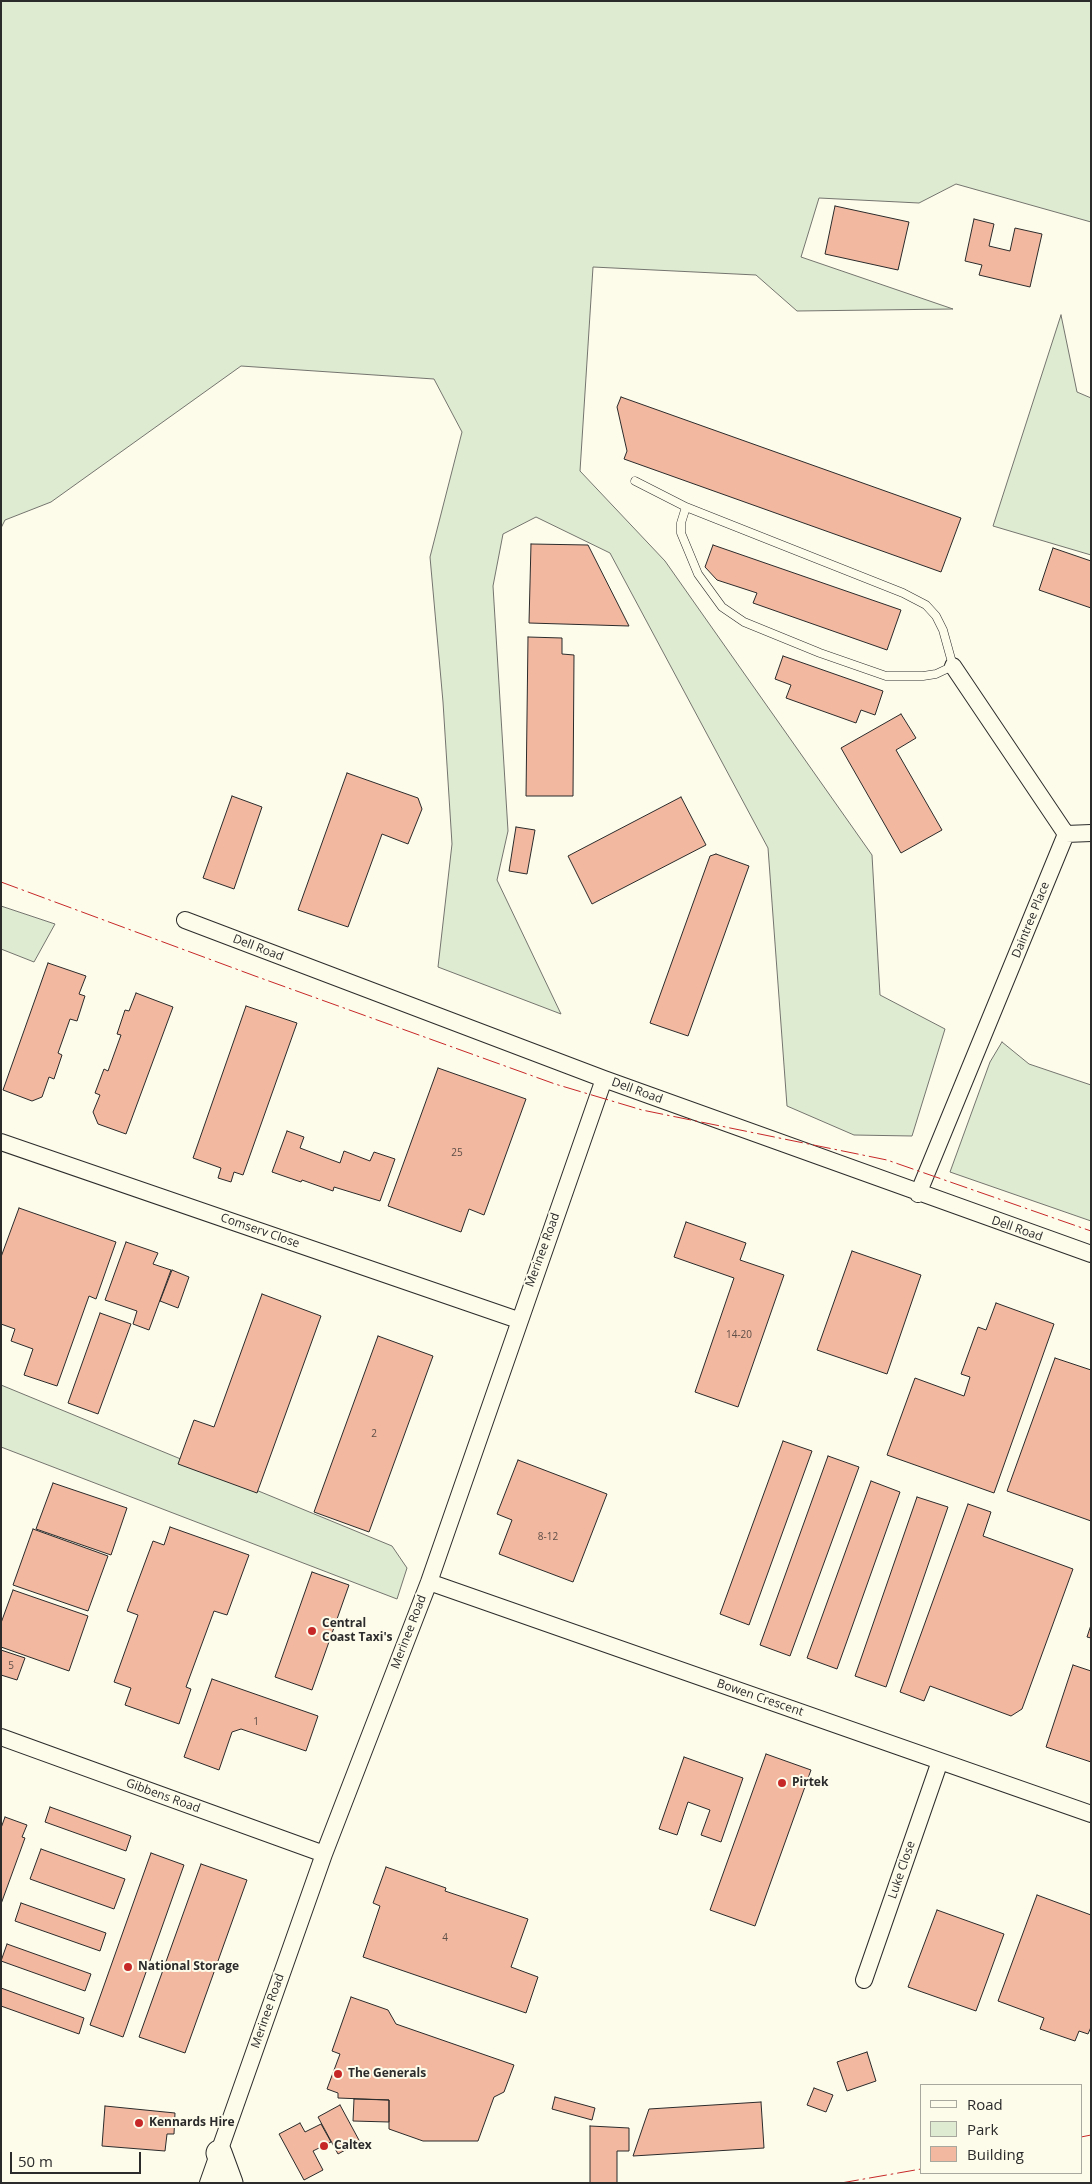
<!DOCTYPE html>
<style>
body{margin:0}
#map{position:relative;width:1092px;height:2184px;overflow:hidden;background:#fdfbea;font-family:"Open Sans",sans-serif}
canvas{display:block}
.frame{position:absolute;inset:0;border:2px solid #2b2b2b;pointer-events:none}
.legend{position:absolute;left:920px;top:2084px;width:162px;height:90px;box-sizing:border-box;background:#fdfbea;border:1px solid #a9a89e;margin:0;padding:6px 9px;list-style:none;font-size:15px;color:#2b2b2b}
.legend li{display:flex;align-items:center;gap:10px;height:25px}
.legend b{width:25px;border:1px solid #a9a89e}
.scale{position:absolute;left:10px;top:2152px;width:131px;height:22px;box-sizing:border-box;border:2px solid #2b2b2b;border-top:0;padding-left:6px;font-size:15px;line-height:18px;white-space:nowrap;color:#2b2b2b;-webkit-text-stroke:4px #fdfbea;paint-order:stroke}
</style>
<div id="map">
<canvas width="1092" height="2184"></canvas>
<div class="frame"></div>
<ul class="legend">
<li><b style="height:6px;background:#fdfbea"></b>Road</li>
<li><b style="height:14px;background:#deebd1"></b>Park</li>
<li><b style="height:14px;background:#f2b8a0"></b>Building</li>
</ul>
<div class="scale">50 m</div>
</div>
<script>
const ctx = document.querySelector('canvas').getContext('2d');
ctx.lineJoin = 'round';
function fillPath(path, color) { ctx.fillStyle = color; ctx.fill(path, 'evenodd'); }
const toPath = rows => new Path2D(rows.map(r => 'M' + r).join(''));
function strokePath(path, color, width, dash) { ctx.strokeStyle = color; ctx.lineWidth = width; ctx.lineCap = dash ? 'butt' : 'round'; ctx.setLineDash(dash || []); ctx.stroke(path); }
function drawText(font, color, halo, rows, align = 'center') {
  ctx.font = font + ' "Open Sans",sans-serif'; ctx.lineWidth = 4; ctx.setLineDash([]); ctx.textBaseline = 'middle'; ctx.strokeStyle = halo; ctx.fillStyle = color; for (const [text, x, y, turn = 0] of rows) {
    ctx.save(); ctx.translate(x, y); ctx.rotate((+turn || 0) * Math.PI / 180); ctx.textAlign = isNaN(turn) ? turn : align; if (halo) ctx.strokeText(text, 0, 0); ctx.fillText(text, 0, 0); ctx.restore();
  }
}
const green = toPath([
 [1,1,1091,1,1091,222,956,184,919,203,819,198,801,257,953,309,797,311,756,275,593,267,580,471,665,561,872,855,880,995,945,1029,912,1136,854,1135,787,1106,768,848,610,553,536,517,503,534,493,586,508,831,497,880,561,1014,438,967,452,844,443,702,430,557,462,432,434,379,241,366,51,502,5,520,1,528,1,1],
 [1061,315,1077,392,1091,398,1091,555,993,526,1061,315],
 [1,906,55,924,34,962,1,949,1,906],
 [1002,1042,1029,1064,1091,1085,1091,1221,950,1172,990,1062,1002,1042],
 [1,1385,392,1546,407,1568,397,1599,1,1447,1,1385]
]);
const building = toPath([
 [835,206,909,222,898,270,825,254,835,206],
 [974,219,994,224,989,246,1010,251,1015,228,1042,234,1030,287,979,275,982,265,965,261,974,219],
 [621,397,961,518,941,572,624,459,627,451,617,407,621,397],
 [531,544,588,545,629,626,529,623,531,544],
 [713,545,901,610,887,650,753,603,757,593,717,580,705,567,713,545],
 [1053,548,1091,561,1091,608,1039,590,1053,548],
 [528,637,562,638,562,654,574,655,573,796,526,796,528,637],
 [783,656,883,691,875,715,861,710,856,723,786,698,791,685,775,679,783,656],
 [901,714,916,738,896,750,942,830,901,853,841,748,901,714],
 [347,773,418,798,422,809,408,844,382,834,348,927,298,910,347,773],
 [232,796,262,807,234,889,203,878,232,796],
 [681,797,706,845,592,904,568,856,681,797],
 [516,827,535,830,527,874,509,871,516,827],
 [716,854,749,866,688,1036,650,1023,710,856,716,854],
 [48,963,86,976,79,994,85,996,77,1021,70,1019,58,1053,62,1055,54,1079,49,1077,42,1097,32,1101,3,1090,48,963],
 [136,993,173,1007,126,1134,98,1124,93,1112,100,1095,95,1093,104,1069,108,1071,121,1035,117,1034,125,1010,129,1011,136,993],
 [246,1006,297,1023,243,1175,234,1172,231,1182,218,1178,221,1168,193,1158,246,1006],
 [438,1068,526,1099,484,1215,469,1209,461,1232,388,1206,438,1068],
 [287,1131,304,1137,300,1148,340,1163,344,1151,370,1161,374,1152,395,1159,380,1201,334,1187,333,1191,302,1180,301,1182,272,1172,287,1131],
 [19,1208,116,1242,96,1299,89,1296,57,1386,24,1375,33,1349,11,1341,15,1329,1,1324,1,1257,19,1208],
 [686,1222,746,1243,740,1260,784,1275,738,1407,695,1392,734,1278,674,1257,686,1222],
 [126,1242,158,1253,153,1264,171,1270,149,1330,133,1324,137,1311,105,1300,126,1242],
 [852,1251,921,1275,887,1374,817,1350,852,1251],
 [172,1270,189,1277,178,1308,160,1301,172,1270],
 [262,1294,321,1316,257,1493,178,1464,194,1420,214,1427,262,1294],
 [996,1303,1054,1324,994,1493,887,1455,915,1378,964,1396,970,1377,961,1374,978,1327,986,1330,996,1303],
 [100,1313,131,1324,98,1414,68,1403,100,1313],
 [378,1336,433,1356,369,1532,314,1512,378,1336],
 [1055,1358,1091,1370,1091,1521,1007,1491,1055,1358],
 [783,1441,812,1451,749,1625,720,1614,783,1441],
 [828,1456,859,1467,790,1656,760,1645,828,1456],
 [518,1460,607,1494,573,1582,499,1554,512,1520,497,1514,518,1460],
 [871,1481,900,1492,837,1669,807,1658,871,1481],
 [53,1483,127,1508,111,1555,36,1529,53,1483],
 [917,1497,948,1507,886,1687,855,1676,917,1497],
 [968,1504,991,1512,983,1536,1073,1569,1022,1709,1011,1716,930,1686,924,1701,900,1692,968,1504],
 [170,1527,249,1555,227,1615,214,1611,186,1687,191,1689,179,1724,125,1705,131,1688,114,1682,138,1615,127,1611,153,1541,164,1545,170,1527],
 [33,1529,108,1556,88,1611,13,1585,33,1529],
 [312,1572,349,1585,312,1690,275,1677,312,1572],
 [13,1590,88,1616,69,1671,1,1647,1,1623,13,1590],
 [1091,1625,1091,1638,1087,1637,1091,1625],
 [1,1650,25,1658,17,1680,1,1675,1,1650],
 [1073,1665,1091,1671,1091,1762,1046,1747,1073,1665],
 [212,1679,318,1716,306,1751,241,1729,232,1732,219,1770,184,1757,212,1679],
 [766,1754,811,1770,755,1926,710,1910,766,1754],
 [684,1757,743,1778,721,1842,701,1835,710,1810,688,1802,677,1835,659,1829,684,1757],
 [50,1807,131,1836,126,1851,45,1822,50,1807],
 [5,1817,27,1825,22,1837,25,1838,1,1904,1,1828,5,1817],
 [41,1849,125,1879,114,1909,30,1879,41,1849],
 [151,1853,184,1865,123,2037,90,2025,151,1853],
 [201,1864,247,1880,185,2053,139,2037,201,1864],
 [386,1867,446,1888,445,1891,528,1919,511,1967,538,1977,526,2013,363,1957,380,1906,373,1903,386,1867],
 [1037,1895,1091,1915,1091,2027,1088,2034,1079,2031,1075,2041,1040,2029,1044,2018,998,2001,1037,1895],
 [21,1903,106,1933,100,1951,15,1921,21,1903],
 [937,1910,1004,1934,976,2011,908,1987,937,1910],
 [7,1944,91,1974,85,1991,1,1961,7,1944],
 [1,1988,84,2018,79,2034,1,2006,1,1988],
 [351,1997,388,2010,396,2024,514,2065,504,2092,494,2097,478,2141,423,2141,389,2129,389,2100,338,2098,338,2093,327,2089,340,2054,332,2051,351,1997],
 [867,2052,876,2081,847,2091,837,2062,867,2052],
 [814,2088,833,2095,826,2112,807,2105,814,2088],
 [555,2097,595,2108,592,2120,552,2109,555,2097],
 [354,2099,389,2100,389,2122,353,2121,354,2099],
 [761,2102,764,2148,633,2156,649,2109,761,2102],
 [340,2105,360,2142,338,2154,318,2117,340,2105],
 [105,2106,175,2113,174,2134,167,2134,165,2151,102,2146,105,2106],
 [300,2123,305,2132,321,2124,331,2142,313,2151,323,2170,304,2180,279,2134,300,2123],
 [590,2126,629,2128,629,2151,617,2151,617,2183,590,2183,590,2126]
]);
const service = toPath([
 [635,481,686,507],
 [686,507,903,593,926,605,936,616,943,630,953,666,936,674,923,676,886,676,820,653,744,622,722,607,698,574,681,533,681,523,686,507]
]);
const minor = toPath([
 [1066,834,1091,833],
 [185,920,604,1079,1091,1254],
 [1,1142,518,1320],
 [918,1194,1066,834,953,666],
 [429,1582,1091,1814],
 [1,1737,324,1854],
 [864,1980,940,1761],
 [208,2183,324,1854,429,1582,604,1079]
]);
const primary = toPath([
 [219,2153,230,2183]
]);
const power = toPath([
 [1,882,255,976,555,1084,642,1110,887,1160,1091,1231],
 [1081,2137,1091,2135],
 [841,2183,921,2169]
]);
const markers = [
 [312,1631,5,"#c62828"],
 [782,1783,5,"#c62828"],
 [128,1967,5,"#c62828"],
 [338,2074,5,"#c62828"],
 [139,2123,5,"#c62828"],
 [324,2146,5,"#c62828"]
];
const numberNames = [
 ["25",457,1153],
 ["14-20",739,1335],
 ["2",374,1434],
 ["8-12",548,1537],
 ["5",11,1666],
 ["1",256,1722],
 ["4",445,1938]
];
const streetNames = [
 ["Daintree Place",1031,920,-68],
 ["Dell Road",258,948,21],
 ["Dell Road",637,1091,20],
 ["Dell Road",1017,1229,19],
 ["Comserv Close",260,1231,19],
 ["Merinee Road",543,1250,-70],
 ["Merinee Road",409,1632,-69],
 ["Bowen Crescent",760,1698,19],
 ["Gibbens Road",163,1796,20],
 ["Luke Close",902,1870,-71],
 ["Merinee Road",268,2011,-71]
];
const poiNames = [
 ["Central",322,1624],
 ["Coast Taxi's",322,1638],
 ["Pirtek",792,1783],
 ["National Storage",138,1967],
 ["The Generals",348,2074],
 ["Kennards Hire",149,2123],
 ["Caltex",334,2146]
];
fillPath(green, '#deebd1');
strokePath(green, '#74746e', 1);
fillPath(building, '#f2b8a0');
strokePath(building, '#2b2b2b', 1);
strokePath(service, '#2b2b2b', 9);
strokePath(minor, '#2b2b2b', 18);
strokePath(primary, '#2b2b2b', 27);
strokePath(service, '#fdfbea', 8);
strokePath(minor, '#fdfbea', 16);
strokePath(primary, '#fdfbea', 25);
strokePath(power, '#c62828', 1, [18, 4, 2.5, 4]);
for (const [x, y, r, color] of markers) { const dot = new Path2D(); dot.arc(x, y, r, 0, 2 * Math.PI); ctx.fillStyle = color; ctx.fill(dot); strokePath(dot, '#fdfbea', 2); }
drawText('10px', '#5d4e48', null, numberNames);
drawText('12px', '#2b2b2b', '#fdfbea', streetNames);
drawText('bold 12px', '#2b2b2b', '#fdfbea', poiNames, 'left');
</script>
